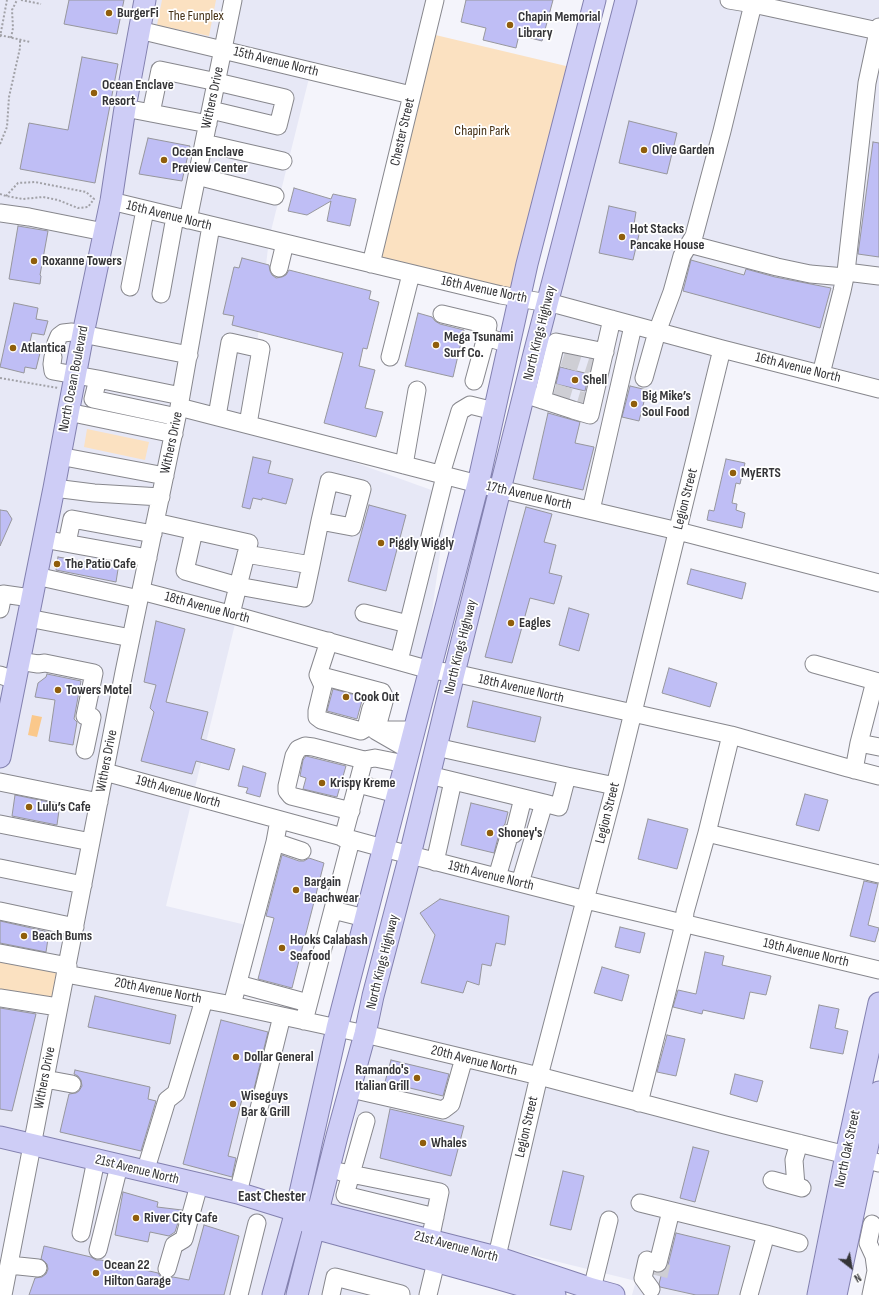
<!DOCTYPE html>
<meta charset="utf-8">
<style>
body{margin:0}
#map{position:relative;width:879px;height:1295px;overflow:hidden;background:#f4f4fb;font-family:"Sofia Sans Condensed",sans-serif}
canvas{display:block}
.north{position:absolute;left:831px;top:1247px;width:40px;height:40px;-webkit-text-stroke:3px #fff;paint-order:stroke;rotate:149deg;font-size:11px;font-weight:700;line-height:16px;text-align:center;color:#343437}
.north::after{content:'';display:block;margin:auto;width:14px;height:18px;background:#343437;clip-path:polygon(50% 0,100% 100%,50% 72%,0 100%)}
</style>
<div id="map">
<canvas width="879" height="1295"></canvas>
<div class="north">N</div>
</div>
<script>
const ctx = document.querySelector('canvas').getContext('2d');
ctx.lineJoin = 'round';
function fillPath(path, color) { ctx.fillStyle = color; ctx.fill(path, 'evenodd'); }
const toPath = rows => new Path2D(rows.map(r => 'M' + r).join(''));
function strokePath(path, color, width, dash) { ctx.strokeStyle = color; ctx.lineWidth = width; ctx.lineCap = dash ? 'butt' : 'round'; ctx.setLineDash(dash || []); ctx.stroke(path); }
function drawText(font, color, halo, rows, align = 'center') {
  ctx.font = font + ' "Sofia Sans Condensed",sans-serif'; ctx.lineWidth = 3.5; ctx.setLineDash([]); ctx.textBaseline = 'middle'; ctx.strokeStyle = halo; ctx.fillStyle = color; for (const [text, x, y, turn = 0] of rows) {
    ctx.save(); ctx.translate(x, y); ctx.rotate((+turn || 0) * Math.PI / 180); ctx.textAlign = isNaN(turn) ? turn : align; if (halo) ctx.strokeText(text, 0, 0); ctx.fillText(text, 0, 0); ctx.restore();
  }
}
const built = toPath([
 [0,0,435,0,411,95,347,69,313,62,269,239,248,424,448,496,425,662,237,616,166,906,246,925,227,1004,337,1028,273,1295,0,1295],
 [626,0,879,0,879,389,722,349,539,1076,846,1155,818,1295,632,1295,636,1281,453,1236,435,1295,301,1295,344,1167,454,673]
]);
const green = toPath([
 [162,0,216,0,209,36,157,25],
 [427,33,566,66,577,70,519,298,371,264],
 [87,429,149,442,145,460,84,447],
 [0,961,66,974,60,1003,0,994]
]);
const water = toPath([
 [32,715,42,717,37,737,28,735]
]);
const building = toPath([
 [69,0,124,0,117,34,64,24,69,0],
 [466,0,553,0,542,41,519,35,516,48,483,40,486,28,461,22,466,0],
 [82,57,118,64,95,183,20,169,29,123,68,130,82,57],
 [629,121,677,133,667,174,619,163,629,121],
 [148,138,190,146,182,181,139,174,148,138],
 [873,142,879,143,879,257,858,254,873,142],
 [294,188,331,199,333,194,356,199,350,226,327,221,331,201,307,215,288,211,294,188],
 [609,206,636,212,634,224,641,226,633,260,599,253,609,206],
 [18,226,48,231,40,275,41,276,40,284,9,279,18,226],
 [242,258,269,265,270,271,272,275,276,278,282,277,286,275,289,270,371,291,369,299,379,302,367,349,363,348,359,366,375,370,365,408,383,412,376,437,324,423,343,353,232,325,234,316,223,314,234,267,239,268,242,258],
 [691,260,744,275,746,269,775,277,831,288,820,328,683,291,691,260],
 [14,303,38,308,36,319,48,321,44,335,32,333,28,350,40,353,36,369,25,367,24,373,0,367,14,303],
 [418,313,432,317,435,321,440,324,464,330,453,377,405,366,418,313],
 [560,367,589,374,585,391,556,384,560,367],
 [630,386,647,390,639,421,622,417,630,386],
 [548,413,580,422,575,443,594,447,583,490,533,479,548,413],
 [253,457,271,461,268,473,293,479,286,504,262,498,262,500,253,498,250,509,242,507,253,457],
 [726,459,745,463,740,484,736,483,732,503,737,504,736,510,745,513,742,528,707,520,709,510,714,511,726,459],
 [369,505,406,515,386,591,348,581,369,505],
 [526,507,552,514,544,542,556,545,549,573,562,576,554,604,530,598,512,663,485,657,526,507],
 [0,510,7,511,12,519,0,546,0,510],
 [58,557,98,564,99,559,119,563,116,582,56,570,58,557],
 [691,569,746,583,742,599,687,584,691,569],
 [569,608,589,614,579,651,559,645,569,608],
 [156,621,185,629,166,702,208,712,201,739,235,749,229,770,196,761,192,774,141,761,154,712,150,708,156,685,144,682,156,621],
 [669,668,717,683,710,707,662,693,669,668],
 [47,674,81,681,74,719,77,722,73,745,49,741,55,700,35,697,38,683,46,677,47,674],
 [333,689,363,697,357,719,327,711,333,689],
 [473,701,541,717,535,742,467,727,473,701],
 [306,756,346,766,337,797,303,789,306,778,300,776,303,760,306,756],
 [243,766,266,773,260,797,246,793,248,788,238,786,243,766],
 [805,794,828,800,819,831,796,825,805,794],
 [15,795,54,803,53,809,59,810,57,825,12,816,15,795],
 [471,803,508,812,505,824,500,830,494,853,461,845,471,803],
 [648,819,688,829,677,869,638,859,648,819],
 [282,855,299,861,304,861,309,858,324,863,292,988,258,979,274,918,266,916,282,855],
 [864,881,878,884,868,925,879,928,875,942,850,936,864,881],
 [440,899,509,916,505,945,496,943,491,966,482,964,479,985,467,981,463,993,421,983,435,935,420,913,440,899],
 [0,921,49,932,46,952,0,943,0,921],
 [620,927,645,933,640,953,615,947,620,927],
 [705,952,724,956,722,965,771,976,766,995,750,992,744,1019,703,1010,702,1014,673,1007,678,990,696,994,705,952],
 [602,967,629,975,622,1001,594,993,602,967],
 [95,996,176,1015,170,1044,88,1027,95,996],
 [819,1005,839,1009,835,1028,848,1031,843,1054,810,1048,819,1005],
 [0,1008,36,1014,12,1111,0,1109,0,1008],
 [221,1020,268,1032,252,1097,243,1095,228,1156,236,1158,232,1177,183,1164,221,1020],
 [667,1035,685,1039,676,1076,657,1072,667,1035],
 [391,1060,449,1074,443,1096,385,1082,391,1060],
 [75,1070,150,1087,148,1099,156,1101,141,1151,60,1132,69,1094,76,1093,79,1091,82,1086,81,1080,78,1076,74,1074,75,1070],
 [735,1074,763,1081,757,1102,730,1094,735,1074],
 [390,1109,464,1126,451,1176,380,1158,390,1109],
 [693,1147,709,1151,695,1202,680,1198,693,1147],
 [563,1171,584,1176,571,1230,550,1225,563,1171],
 [123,1192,158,1202,157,1207,182,1210,175,1232,169,1236,150,1232,148,1242,115,1235,123,1192],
 [204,1225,239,1236,224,1295,29,1295,35,1278,42,1277,46,1274,48,1269,47,1264,41,1259,44,1246,91,1257,96,1260,101,1260,158,1273,160,1276,165,1279,169,1279,173,1277,189,1280,204,1225],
 [676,1233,730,1246,718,1295,696,1295,660,1287,659,1284,662,1272,668,1265,676,1233]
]);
const minorTunnel = toPath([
 [563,358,597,369],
 [554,392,588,402],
 [659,1276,662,1263]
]);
const path = toPath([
 [21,0,41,4],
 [0,35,30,42],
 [0,37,7,0],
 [11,38,13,28,12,10,17,0],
 [0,144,7,127,9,97,20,48,20,40],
 [0,194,6,196,23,199,43,197,58,200,78,208,88,207,94,199,86,192,35,182,18,183,6,196],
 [0,378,58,388]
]);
const minor = toPath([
 [729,0,753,4,878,31],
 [139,30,411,95],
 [125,108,208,124],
 [151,113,160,70,217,82,285,98,278,126,211,110],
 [204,143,283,161],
 [197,176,275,196],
 [111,201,501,295,559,305,722,349,879,389],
 [0,213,29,217,104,232],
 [188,220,233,0],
 [689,244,777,267,810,274,845,277],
 [371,264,435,0],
 [279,268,285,243],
 [846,272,879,276],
 [130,287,145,210],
 [161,294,175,217],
 [442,314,488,325,486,337],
 [56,343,59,336,63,333,72,332,189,355],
 [53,357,52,364,53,371,98,379],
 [390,357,411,274],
 [821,374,842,291,846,272,867,83,879,27],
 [644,378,657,332,672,292,682,256,694,236,722,131,754,0],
 [474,381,486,337,509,344],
 [524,394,573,410,590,415,612,319],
 [542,400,556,342,605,352],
 [179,407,478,484,678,531,879,583],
 [68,412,174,434],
 [217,416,230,342,261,349,248,424],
 [177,417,93,399,98,379,181,396],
 [59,456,165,476],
 [404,465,417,390],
 [441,474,460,411,470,405,494,411],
 [54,488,94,493,161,497],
 [591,510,633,326],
 [155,522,249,543,238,586,185,571,194,531],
 [43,539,148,558],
 [67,543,72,519,153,534],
 [246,554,311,565],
 [36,576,139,599],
 [141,591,237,616,430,670,454,673,731,735,848,768,879,776],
 [0,609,3,594,31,598],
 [364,613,408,624],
 [231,614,238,586,304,598,311,565,320,521,329,481,362,489,352,527,320,521],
 [28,618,131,638],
 [329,641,318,675,382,692,385,698,376,731,409,750],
 [19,661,38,664,45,663,94,673,85,716,92,717,85,750],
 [399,661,445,476],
 [814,664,879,682],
 [0,675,15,680],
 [318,675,323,686,317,711,317,717,321,720,361,731,366,728,371,708],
 [378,731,383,730,414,730],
 [859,743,879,747],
 [436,747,567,776,559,807,544,803,520,883],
 [854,770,859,743,875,681],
 [105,772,383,848,586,900,879,970],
 [429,775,544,803],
 [567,776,615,786],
 [0,782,99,802],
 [358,784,397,794],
 [351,811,291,796,287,791,287,786,294,756,298,749,305,746,313,747,364,760,375,758,405,764],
 [0,824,91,842],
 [707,833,879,874],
 [343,838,364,760],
 [275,842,302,851],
 [435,862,453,781],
 [0,868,83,885],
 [497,877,510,833,514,834,523,798],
 [333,910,365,918],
 [0,911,75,927],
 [0,953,68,966],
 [66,974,227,1004,365,1034,539,1076,725,1125,879,1163],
 [238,984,308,1003],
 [0,998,58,1007],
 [232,1005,275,842,279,820],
 [304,1021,351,840],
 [45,1079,72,1084],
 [351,1089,443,1110,451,1104,464,1058],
 [639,1103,684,924,685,912,707,833,731,735],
 [366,1121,345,1195,435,1217],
 [145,1172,167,1100,176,1093,204,1000],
 [341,1172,440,1192,430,1240],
 [772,1180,802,1188],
 [796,1186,794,1160,799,1143],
 [238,1193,282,1016],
 [640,1203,766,1234],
 [81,1233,96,1160],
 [98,1250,119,1166],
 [647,1260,643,1278,651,1289],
 [658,1263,671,1211],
 [9,1265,38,1268],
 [167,1269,174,1245,184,1239,199,1185],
 [494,1269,539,1076,615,786,722,349],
 [592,1289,609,1220],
 [3,1295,124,672,179,407,211,226],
 [239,1295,257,1223],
 [331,1295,335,1277,401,1294,401,1295],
 [428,1295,436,1262],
 [749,1295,766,1234,799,1243],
 [871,1295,876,1271,874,1256,868,1243,872,1224]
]);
const major = toPath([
 [0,757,54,488,83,334,111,201,125,108,145,0],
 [0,1137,238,1193,296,1211,318,1212,398,1232,496,1257,592,1289,614,1295],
 [303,1218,314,1228,492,1277,555,1295],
 [273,1295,296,1211,337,1028,478,484,527,264,595,0],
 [297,1295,337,1136,365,1034,373,996,410,855,454,673,535,350,626,0],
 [818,1295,846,1155,879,1003],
 [836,1295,879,1092]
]);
const markers = [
 [109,13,4,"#905e0c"],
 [510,25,4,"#905e0c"],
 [94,93,4,"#905e0c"],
 [644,150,4,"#905e0c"],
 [164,160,4,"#905e0c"],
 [622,237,4,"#905e0c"],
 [34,261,4,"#905e0c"],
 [436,345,4,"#905e0c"],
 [13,348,4,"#905e0c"],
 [575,380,4,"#905e0c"],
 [634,404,4,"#905e0c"],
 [733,473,4,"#905e0c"],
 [381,543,4,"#905e0c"],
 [57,564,4,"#905e0c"],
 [511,623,4,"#905e0c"],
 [58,690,4,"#905e0c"],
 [346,697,4,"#905e0c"],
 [322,783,4,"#905e0c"],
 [29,807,4,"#905e0c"],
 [490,833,4,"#905e0c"],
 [296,890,4,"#905e0c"],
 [24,936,4,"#905e0c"],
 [282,948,4,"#905e0c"],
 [236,1057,4,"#905e0c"],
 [417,1078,4,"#905e0c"],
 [233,1104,4,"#905e0c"],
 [423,1143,4,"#905e0c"],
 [136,1218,4,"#905e0c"],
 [96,1273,4,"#905e0c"]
];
const poiNames = [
 ["BurgerFi",117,13],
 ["Chapin Memorial",518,17],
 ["Library",518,33],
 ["Ocean Enclave",102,85],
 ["Resort",102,101],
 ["Olive Garden",652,150],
 ["Ocean Enclave",172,152],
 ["Preview Center",172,168],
 ["Hot Stacks",630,229],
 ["Pancake House",630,245],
 ["Roxanne Towers",42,261],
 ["Mega Tsunami",444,337],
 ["Surf Co.",444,353],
 ["Atlantica",21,348],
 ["Shell",583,380],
 ["Big Mike’s",642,396],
 ["Soul Food",642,412],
 ["MyERTS",741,473],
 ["Piggly Wiggly",389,543],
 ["The Patio Cafe",65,564],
 ["Eagles",519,623],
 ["Towers Motel",66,690],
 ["Cook Out",354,697],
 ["Krispy Kreme",330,783],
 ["Lulu’s Cafe",37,807],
 ["Shoney's",498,833],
 ["Bargain",304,882],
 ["Beachwear",304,898],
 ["Beach Bums",32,936],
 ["Hooks Calabash",290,940],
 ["Seafood",290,956],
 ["Dollar General",244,1057],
 ["Ramando's",409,1070,"right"],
 ["Italian Grill",409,1086,"right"],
 ["Wiseguys",241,1096],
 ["Bar & Grill",241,1112],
 ["Whales",431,1143],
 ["River City Cafe",144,1218],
 ["Ocean 22",104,1265],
 ["Hilton Garage",104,1281]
];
const parkNames = [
 ["The Funplex",196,16],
 ["Chapin Park",482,131]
];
const streetNames = [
 ["15th Avenue North",276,62,14],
 ["Withers Drive",213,98,-78],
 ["Chester Street",403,132,-77],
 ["16th Avenue North",169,216,14],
 ["16th Avenue North",484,290,12],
 ["North Kings Highway",540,333,-76],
 ["16th Avenue North",798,368,14],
 ["North Ocean Boulevard",74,379,-79],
 ["Withers Drive",172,443,-78],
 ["17th Avenue North",529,496,13],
 ["Legion Street",686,499,-76],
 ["18th Avenue North",207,608,15],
 ["North Kings Highway",461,647,-76],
 ["18th Avenue North",521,689,13],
 ["Withers Drive",107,761,-79],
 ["19th Avenue North",178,792,16],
 ["Legion Street",608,813,-76],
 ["19th Avenue North",491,876,14],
 ["19th Avenue North",806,953,13],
 ["North Kings Highway",383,962,-76],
 ["20th Avenue North",158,991,11],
 ["20th Avenue North",474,1061,14],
 ["Withers Drive",45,1078,-79],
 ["Legion Street",527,1127,-77],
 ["North Oak Street",848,1149,-78],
 ["21st Avenue North",137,1170,14],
 ["21st Avenue North",456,1247,15]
];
const neighbourhoodNames = [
 ["East Chester",272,1197]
];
fillPath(built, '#e7e8f6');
fillPath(green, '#fbe1c1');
fillPath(water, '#fac88b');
fillPath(building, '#bfbef5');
strokePath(building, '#97979d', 1);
strokePath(minorTunnel, '#ceced4', 17, [17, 8]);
strokePath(minor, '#87878d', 19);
strokePath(major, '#8381af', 23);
strokePath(path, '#a1a1a7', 2, [2, 2]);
strokePath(minor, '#fff', 17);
strokePath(major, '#cecdf6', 21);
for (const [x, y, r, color] of markers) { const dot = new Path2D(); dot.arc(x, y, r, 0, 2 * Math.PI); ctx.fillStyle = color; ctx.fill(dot); strokePath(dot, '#fff', 1.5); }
drawText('bold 14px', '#343437', '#fff', poiNames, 'left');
drawText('14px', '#453116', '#fff', parkNames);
drawText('14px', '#343437', '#fff', streetNames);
drawText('bold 15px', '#343437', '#fff', neighbourhoodNames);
</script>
